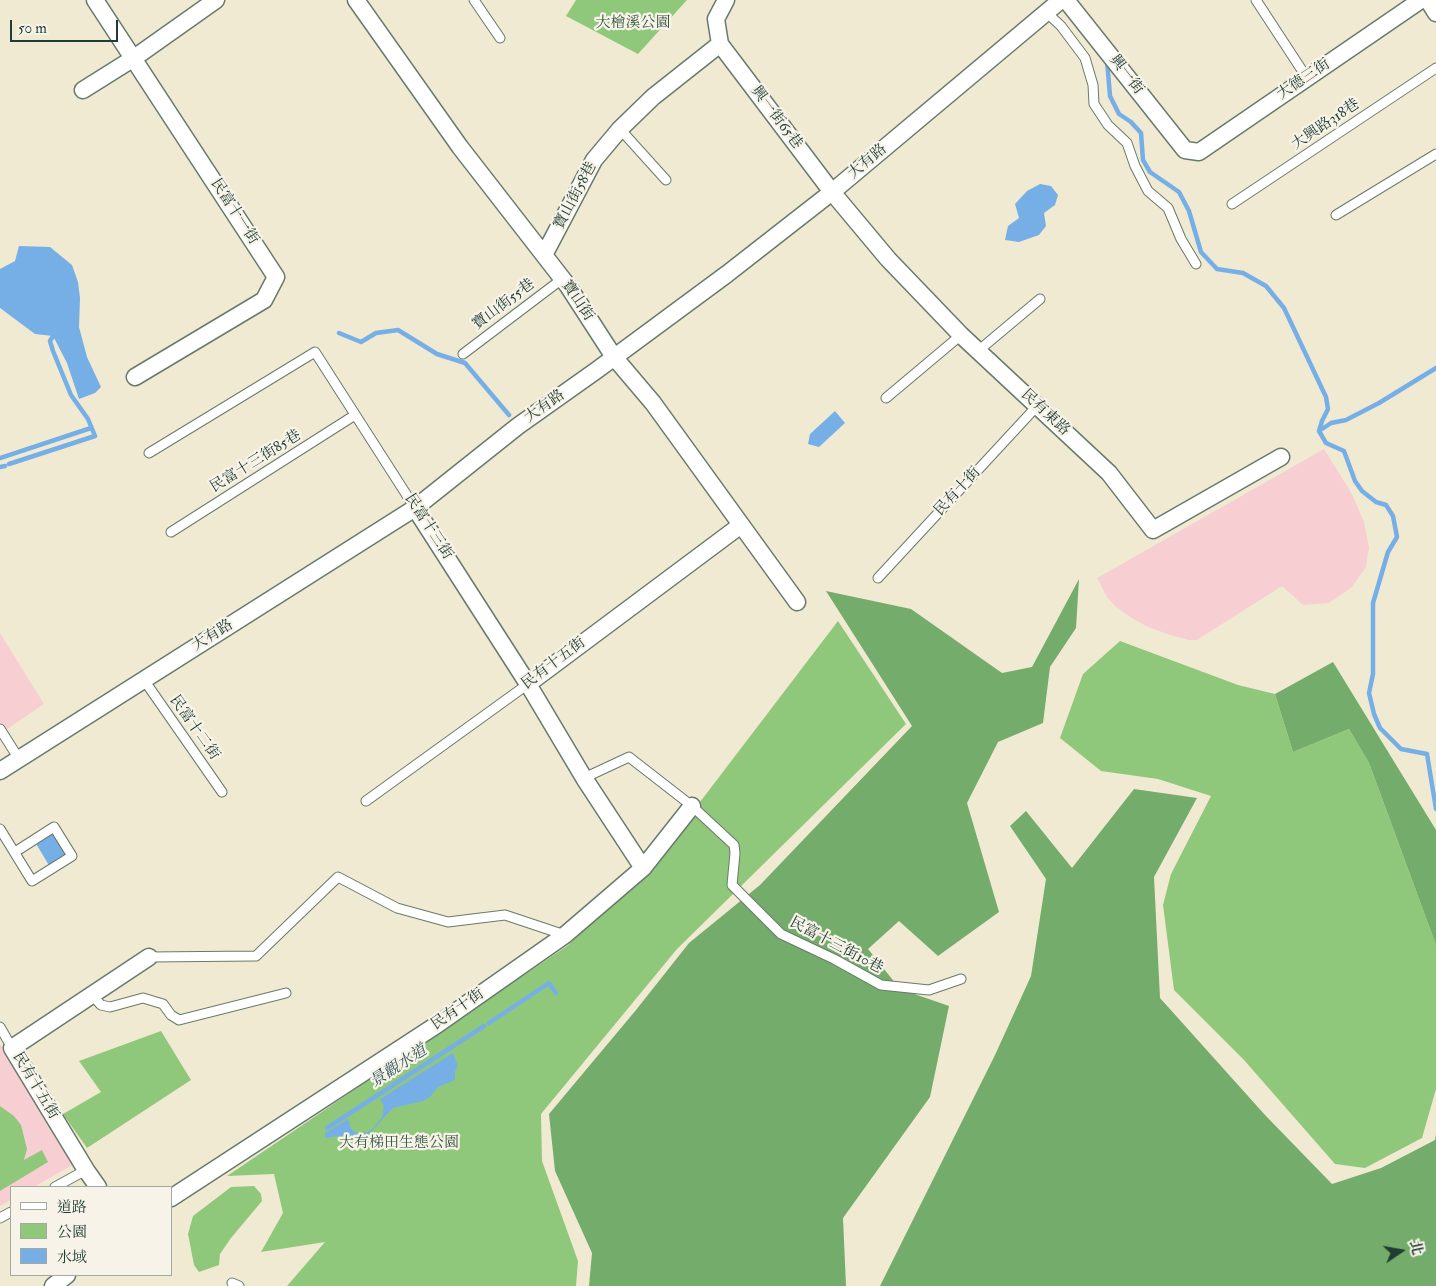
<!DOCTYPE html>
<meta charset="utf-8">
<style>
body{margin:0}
#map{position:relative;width:1436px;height:1286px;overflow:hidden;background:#f0ead3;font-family:"IM FELL Double Pica","Noto Serif TC",serif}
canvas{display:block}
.legend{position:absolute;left:10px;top:1186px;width:162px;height:90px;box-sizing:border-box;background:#f7f3e8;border:1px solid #a1aaa0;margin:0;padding:6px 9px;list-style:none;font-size:15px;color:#1f3d34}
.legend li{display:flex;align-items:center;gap:10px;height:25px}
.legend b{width:25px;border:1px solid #a1aaa0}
.north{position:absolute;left:1376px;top:1226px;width:50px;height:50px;-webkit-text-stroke:4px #f7f3e8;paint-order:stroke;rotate:78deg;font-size:14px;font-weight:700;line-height:20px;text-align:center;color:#1f3d34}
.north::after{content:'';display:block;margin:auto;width:18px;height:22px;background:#1f3d34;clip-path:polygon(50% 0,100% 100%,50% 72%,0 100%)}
.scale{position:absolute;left:10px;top:20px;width:108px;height:22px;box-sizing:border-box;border:2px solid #1f3d34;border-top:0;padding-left:6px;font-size:15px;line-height:18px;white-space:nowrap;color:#1f3d34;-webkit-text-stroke:4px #f7f3e8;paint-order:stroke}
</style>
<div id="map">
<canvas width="1436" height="1286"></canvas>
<ul class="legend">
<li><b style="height:6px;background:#fff"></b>道路</li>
<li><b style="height:14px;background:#90c87b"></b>公園</li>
<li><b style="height:14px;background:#76afe6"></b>水域</li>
</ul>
<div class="north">北</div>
<div class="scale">50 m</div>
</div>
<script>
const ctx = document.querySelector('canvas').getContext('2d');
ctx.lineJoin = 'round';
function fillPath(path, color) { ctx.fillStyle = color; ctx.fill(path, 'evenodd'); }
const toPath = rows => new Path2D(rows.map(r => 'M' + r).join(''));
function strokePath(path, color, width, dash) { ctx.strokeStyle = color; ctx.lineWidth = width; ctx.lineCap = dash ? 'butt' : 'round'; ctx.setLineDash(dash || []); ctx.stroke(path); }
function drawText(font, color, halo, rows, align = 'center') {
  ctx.font = font + ' "IM FELL Double Pica","Noto Serif TC",serif'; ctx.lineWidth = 4.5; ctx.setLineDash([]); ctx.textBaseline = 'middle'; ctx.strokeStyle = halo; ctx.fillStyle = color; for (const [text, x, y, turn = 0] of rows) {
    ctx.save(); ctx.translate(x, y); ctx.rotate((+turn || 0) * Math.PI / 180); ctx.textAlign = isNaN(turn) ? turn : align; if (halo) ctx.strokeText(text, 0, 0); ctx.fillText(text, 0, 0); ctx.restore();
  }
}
const built = toPath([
 [1324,449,1352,494,1364,522,1369,548,1366,567,1352,587,1329,603,1303,605,1282,586,1197,640,1189,640,1167,634,1146,626,1130,617,1115,606,1107,597,1097,578],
 [0,633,44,704,0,734],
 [0,1044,74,1164,34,1187,11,1187,11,1200,0,1206]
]);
const green = toPath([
 [576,0,687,0,638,54,566,16],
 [838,621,906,724,677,949,541,1114,542,1161,578,1261,576,1286,287,1286,325,1242,261,1252,283,1213,274,1174,227,1176,567,946,652,865],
 [1120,641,1238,685,1275,694,1293,752,1349,729,1369,763,1436,945,1436,1089,1422,1138,1365,1168,1335,1164,1244,1060,1174,990,1163,905,1171,874,1211,796,1158,779,1101,771,1060,738,1083,674],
 [161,1031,191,1080,87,1148,63,1114,101,1092,79,1061],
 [0,1106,14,1116,21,1125,27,1149,24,1160,42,1150,48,1162,0,1191],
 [254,1186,261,1194,262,1201,231,1238,220,1254,219,1265,199,1272,194,1265,188,1234,193,1216,231,1187]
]);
const forest = toPath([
 [1079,579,1076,628,1050,667,1043,723,998,742,967,803,999,912,938,956,899,921,868,949,900,989,949,1006,930,1097,843,1218,846,1286,589,1286,592,1253,555,1171,549,1114,636,1010,689,943,760,885,912,726,826,591,911,609,1002,673,1032,667],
 [1333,662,1436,830,1436,945,1369,763,1349,729,1293,752,1275,694],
 [1134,789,1197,798,1154,877,1160,998,1265,1115,1332,1184,1381,1168,1435,1140,1436,1134,1436,1286,880,1286,995,1055,1031,976,1046,879,1010,826,1026,811,1072,868]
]);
const water = toPath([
 [1040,184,1051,186,1058,195,1055,205,1044,213,1046,226,1039,235,1019,242,1005,240,1008,226,1019,218,1015,204,1027,191],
 [19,246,50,247,72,265,78,282,80,298,79,327,87,357,101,387,95,393,79,399,67,363,53,336,35,334,0,308,0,269,15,261],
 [835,411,845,423,819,447,808,444,810,434],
 [53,830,69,855,50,867,35,842],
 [453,1053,458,1066,455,1071,455,1080,438,1087,430,1097,423,1101,393,1108,364,1139,359,1139,347,1135,325,1138,325,1133,348,1119,351,1129,355,1132,360,1134,368,1132,373,1128,382,1117,384,1106,380,1099]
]);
const stream = toPath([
 [1107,60,1110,96,1119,114,1131,122,1141,133,1143,160,1150,172,1179,192,1189,211,1201,252,1217,269,1243,273,1266,286,1284,308,1326,397,1328,409,1322,421,1319,431,1326,443,1344,451,1355,481,1362,491,1376,502,1386,505,1393,516,1397,537,1388,552,1373,603,1373,674,1369,693,1374,714,1380,728,1401,749,1427,754,1436,809],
 [339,333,361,342,376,333,398,330,437,354,465,363,509,415],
 [1319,431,1331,423,1346,420,1379,403,1436,368],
 [0,458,91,428],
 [9,464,95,436,88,419,71,395,53,351,50,341,53,336],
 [0,467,5,466],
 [489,1023,549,983,556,993],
 [327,1128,484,1026]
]);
const lane = toPath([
 [474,0,500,38],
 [1256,0,1307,78],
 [1046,12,1061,26,1085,58,1093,85,1094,104,1108,125,1127,143,1135,166,1148,191,1168,208,1181,239,1196,264],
 [620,129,666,180],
 [1232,204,1436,68],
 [1336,215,1436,154],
 [978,351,1040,299],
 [463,354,562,279],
 [886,398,961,335],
 [149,453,315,352,415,508],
 [171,532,355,415],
 [878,578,1038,405],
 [144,680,222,792],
 [0,729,19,759],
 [584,778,629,757,692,806,734,845,735,853,732,885,781,934,834,959,881,985,929,990,961,979],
 [366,801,528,684],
 [0,829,32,881,72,856,54,827,15,852],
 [149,957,256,956,338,877,397,908,448,922,505,915,565,935],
 [92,995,101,1005,110,1007,143,998,163,1004,171,1015,179,1020,286,993],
 [0,1027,12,1048],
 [55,1187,86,1170],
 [0,1218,11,1212],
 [232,1283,239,1286]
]);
const street = toPath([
 [95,0,276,277,264,300,135,377],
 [356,0,460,147,568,286,614,357,653,403,797,602],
 [726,0,716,19,720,44,832,192,888,259,961,335,1109,473,1153,530,1281,457],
 [1066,0,1185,150,1199,152,1421,0],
 [1428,0,1436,13],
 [83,90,134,58,216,0],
 [544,255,594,160,620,129,653,97,720,44],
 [415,508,528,684,584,778,643,868],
 [528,684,741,525],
 [0,771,415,508,518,426,597,370,727,274,832,192,1061,0],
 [98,1187,86,1170,12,1048,149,957],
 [171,1198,438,1024,565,935,643,868,692,806],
 [53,1286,67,1275]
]);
const parkNames = [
 ["大檜溪公園",633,24],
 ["大有梯田生態公園",399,1144]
];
const streetNames = [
 ["興一街",1126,75,52],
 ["大德三街",1304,80,-34],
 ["興一街65巷",776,118,53],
 ["大興路318巷",1326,125,-34],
 ["大有路",868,162,-40],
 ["寶山街58巷",576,196,-62],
 ["民富十一街",234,212,57],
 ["寶山街",577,301,56],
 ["寶山街55巷",504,305,-37],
 ["大有路",545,407,-35],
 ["民有東路",1045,413,43],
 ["民富十三街85巷",256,462,-32],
 ["民有十街",958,492,-47],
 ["民富十三街",428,527,57],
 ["大有路",213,636,-32],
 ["民有十五街",554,664,-37],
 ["民富十二街",194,728,55],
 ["民富十三街10巷",836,946,28],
 ["民有十街",458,1010,-35],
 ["民有十五街",35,1086,59]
];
const waterNames = [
 ["景觀水道",399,1067,-33]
];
fillPath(built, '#f7cfd2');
fillPath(green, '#90c87b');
fillPath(forest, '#74ac6b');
fillPath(water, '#76afe6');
strokePath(stream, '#76afe6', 4.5);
strokePath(lane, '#687a6c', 11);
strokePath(street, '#687a6c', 19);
strokePath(lane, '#fff', 9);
strokePath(street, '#fff', 16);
drawText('15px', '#365942', '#f7f3e8', parkNames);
drawText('15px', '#1f3d34', '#f7f3e8', streetNames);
drawText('italic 16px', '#355a60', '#f7f3e8', waterNames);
</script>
